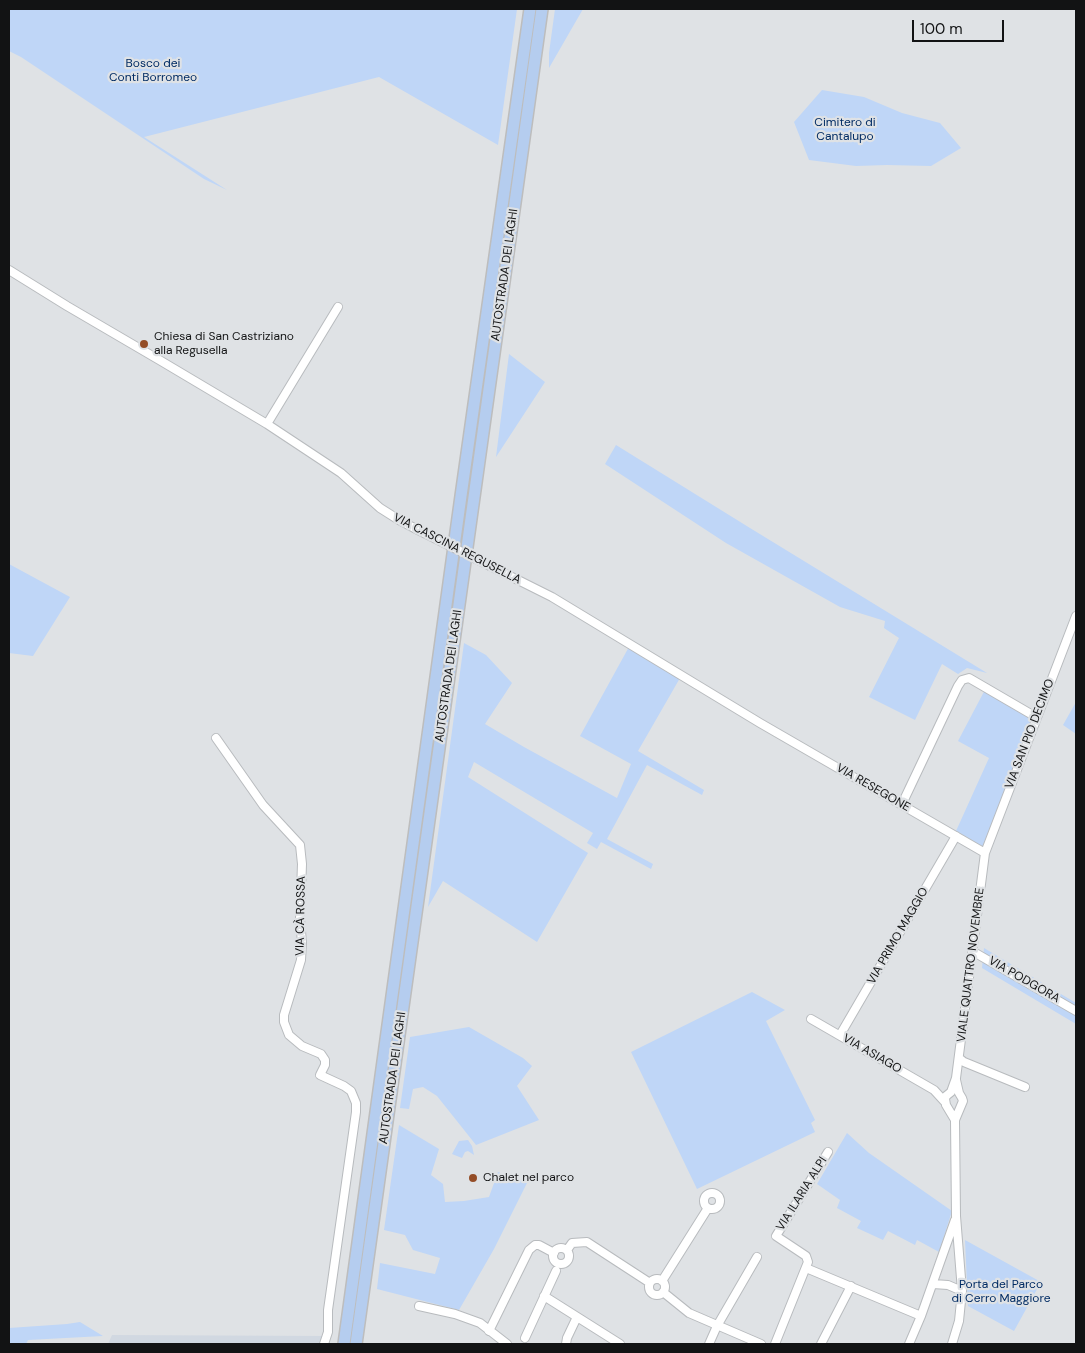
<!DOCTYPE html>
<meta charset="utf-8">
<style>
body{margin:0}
#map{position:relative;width:1085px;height:1353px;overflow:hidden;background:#dfe2e5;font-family:"DM Sans",sans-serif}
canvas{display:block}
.frame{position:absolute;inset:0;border:10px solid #121314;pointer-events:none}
.scale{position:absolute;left:912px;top:20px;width:92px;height:22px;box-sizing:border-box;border:2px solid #121314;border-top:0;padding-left:6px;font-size:15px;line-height:18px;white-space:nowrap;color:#121314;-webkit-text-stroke:4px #dfe2e5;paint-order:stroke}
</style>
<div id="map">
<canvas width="1085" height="1353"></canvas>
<div class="frame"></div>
<div class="scale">100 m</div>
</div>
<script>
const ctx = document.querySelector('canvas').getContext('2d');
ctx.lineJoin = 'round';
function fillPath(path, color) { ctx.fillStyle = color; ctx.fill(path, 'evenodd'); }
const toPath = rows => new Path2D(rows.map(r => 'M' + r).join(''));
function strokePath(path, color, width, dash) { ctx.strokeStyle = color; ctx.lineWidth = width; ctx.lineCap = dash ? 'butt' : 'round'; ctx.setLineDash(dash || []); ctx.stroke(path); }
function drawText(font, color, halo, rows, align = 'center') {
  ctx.font = font + ' "DM Sans",sans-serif'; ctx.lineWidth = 4.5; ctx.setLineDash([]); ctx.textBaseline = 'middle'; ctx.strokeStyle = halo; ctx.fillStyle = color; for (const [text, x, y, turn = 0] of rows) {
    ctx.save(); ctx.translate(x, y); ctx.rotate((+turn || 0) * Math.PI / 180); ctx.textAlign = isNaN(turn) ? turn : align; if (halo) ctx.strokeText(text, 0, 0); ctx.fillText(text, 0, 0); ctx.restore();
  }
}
const built = toPath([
 [112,1335,328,1336,327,1344,108,1344]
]);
const green = toPath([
 [9,9,517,9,498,145,379,77,144,137,227,190,204,179,21,57,9,51],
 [555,9,583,9,549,68,549,53],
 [822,90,864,97,902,113,940,123,961,148,931,166,887,165,856,166,809,160,794,122],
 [509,354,545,382,496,457],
 [616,445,750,528,987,673,967,668,958,674,942,664,915,720,869,697,899,638,884,628,885,621,840,607,726,543,605,464],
 [9,564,70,597,33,656,9,653],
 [464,643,486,655,512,683,485,724,524,747,617,798,631,764,580,736,630,645,680,678,638,751,704,790,702,795,647,765,607,839,653,864,651,869,601,842,597,849,587,843,593,833,474,762,468,777,588,853,537,942,443,881,428,907],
 [988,684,1035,712,983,847,956,831,989,758,958,741],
 [1076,702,1076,734,1063,725],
 [984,948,1076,1003,1076,1024,982,968],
 [752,992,785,1010,766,1021,815,1120,811,1123,815,1132,697,1189,631,1052],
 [469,1027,523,1058,532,1066,517,1086,539,1120,476,1145,437,1096,423,1087,413,1089,409,1109,400,1108,410,1037],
 [399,1125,439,1149,431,1175,443,1184,445,1202,464,1201,489,1197,498,1172,527,1183,494,1249,459,1310,377,1289,380,1263,435,1274,440,1258,413,1250,405,1235,384,1230],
 [847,1133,869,1153,952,1211,939,1252,917,1240,915,1245,888,1231,883,1240,857,1228,861,1221,837,1208,840,1200,817,1184],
 [468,1140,472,1146,474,1155,468,1151,465,1152,462,1158,452,1154,459,1141],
 [965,1240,1041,1282,1014,1331,968,1306],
 [80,1322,103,1336,28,1340,26,1344,9,1344,9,1328,67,1324]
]);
const minor = toPath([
 [9,270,67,306,161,361,267,424,341,473,380,508,399,520,418,530],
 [267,424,338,307],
 [490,566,552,597,760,723,985,853],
 [216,738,263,805,300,845,302,864,300,919,302,943,301,960,284,1015,284,1022,289,1035,302,1046,321,1054,325,1060,325,1065,320,1075,344,1086,351,1091,356,1103,356,1112,328,1310,328,1332,324,1344],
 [902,804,958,686,962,680,969,678,1036,717],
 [972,951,1076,1011],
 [811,1019,934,1090,945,1102],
 [840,1035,956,836],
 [959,1058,964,1062,1025,1087],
 [955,1120,946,1105,945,1099,946,1096,951,1092,956,1078,985,853,1076,616],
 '704 1201a8 8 0 1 1 16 0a8 8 0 1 1-16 0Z',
 '553 1256a8 8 0 1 1 16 0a8 8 0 1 1-16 0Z',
 [567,1250,572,1243,587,1242,650,1283],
 [806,1268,921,1316],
 '649 1287a8 8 0 1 1 16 0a8 8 0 1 1-16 0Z',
 [662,1281,708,1208],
 [933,1284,948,1285,962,1291],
 [663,1292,689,1313,761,1344],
 [544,1296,620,1344],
 [419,1306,455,1314,480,1323,507,1344],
 [489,1331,529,1250,535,1245,539,1245,554,1253],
 [525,1338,556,1271],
 [566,1344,567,1338,577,1317],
 [709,1344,717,1326,757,1257],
 [775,1344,808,1262,806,1256,776,1236,828,1152],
 [821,1344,851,1286],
 [909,1344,921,1316,955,1220],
 [952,1344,959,1321,962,1291,956,1216,955,1120,963,1101,962,1098,959,1093,956,1080]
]);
const highway = toPath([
 [344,1344,461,496,530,9],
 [356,1344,542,9]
]);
const minorBridge = toPath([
 [418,530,490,566]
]);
const markers = [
 [144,344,5,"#944d27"],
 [473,1178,5,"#944d27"]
];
const parkNames = [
 ["Bosco dei",153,64],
 ["Conti Borromeo",153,78],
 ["Cimitero di",845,123],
 ["Cantalupo",845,137],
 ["Porta del Parco",1001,1285],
 ["di Cerro Maggiore",1001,1299]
];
const streetNames = [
 ["AUTOSTRADA DEI LAGHI",505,275,-82],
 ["VIA CASCINA REGUSELLA",457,549,27],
 ["AUTOSTRADA DEI LAGHI",449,676,-82],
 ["VIA SAN PIO DECIMO",1030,734,-69],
 ["VIA RESEGONE",873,788,30],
 ["VIA CÀ ROSSA",301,916,-89],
 ["VIA PRIMO MAGGIO",898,936,-60],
 ["VIALE QUATTRO NOVEMBRE",971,965,-83],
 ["VIA PODGORA",1024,980,30],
 ["VIA ASIAGO",872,1054,30],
 ["AUTOSTRADA DEI LAGHI",393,1078,-82],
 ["VIA ILARIA ALPI",802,1194,-58]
];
const poiNames = [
 ["Chiesa di San Castriziano",154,337],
 ["alla Regusella",154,351],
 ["Chalet nel parco",483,1178]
];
fillPath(built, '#d1d8e1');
fillPath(green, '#bfd6f7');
strokePath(minor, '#b8bbbe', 10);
strokePath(highway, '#bdbdbd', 14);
strokePath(minor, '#fff', 8);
strokePath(highway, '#b5cdef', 11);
strokePath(minorBridge, '#b8bbbe', 10, []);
strokePath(minorBridge, '#fff', 8);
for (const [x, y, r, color] of markers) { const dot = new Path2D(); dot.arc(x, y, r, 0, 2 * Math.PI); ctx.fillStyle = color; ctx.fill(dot); strokePath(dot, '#dfe2e5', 2); }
drawText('12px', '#002b63', '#dfe2e5', parkNames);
drawText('12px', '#121314', '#dfe2e5', streetNames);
drawText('12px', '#121314', '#dfe2e5', poiNames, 'left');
</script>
